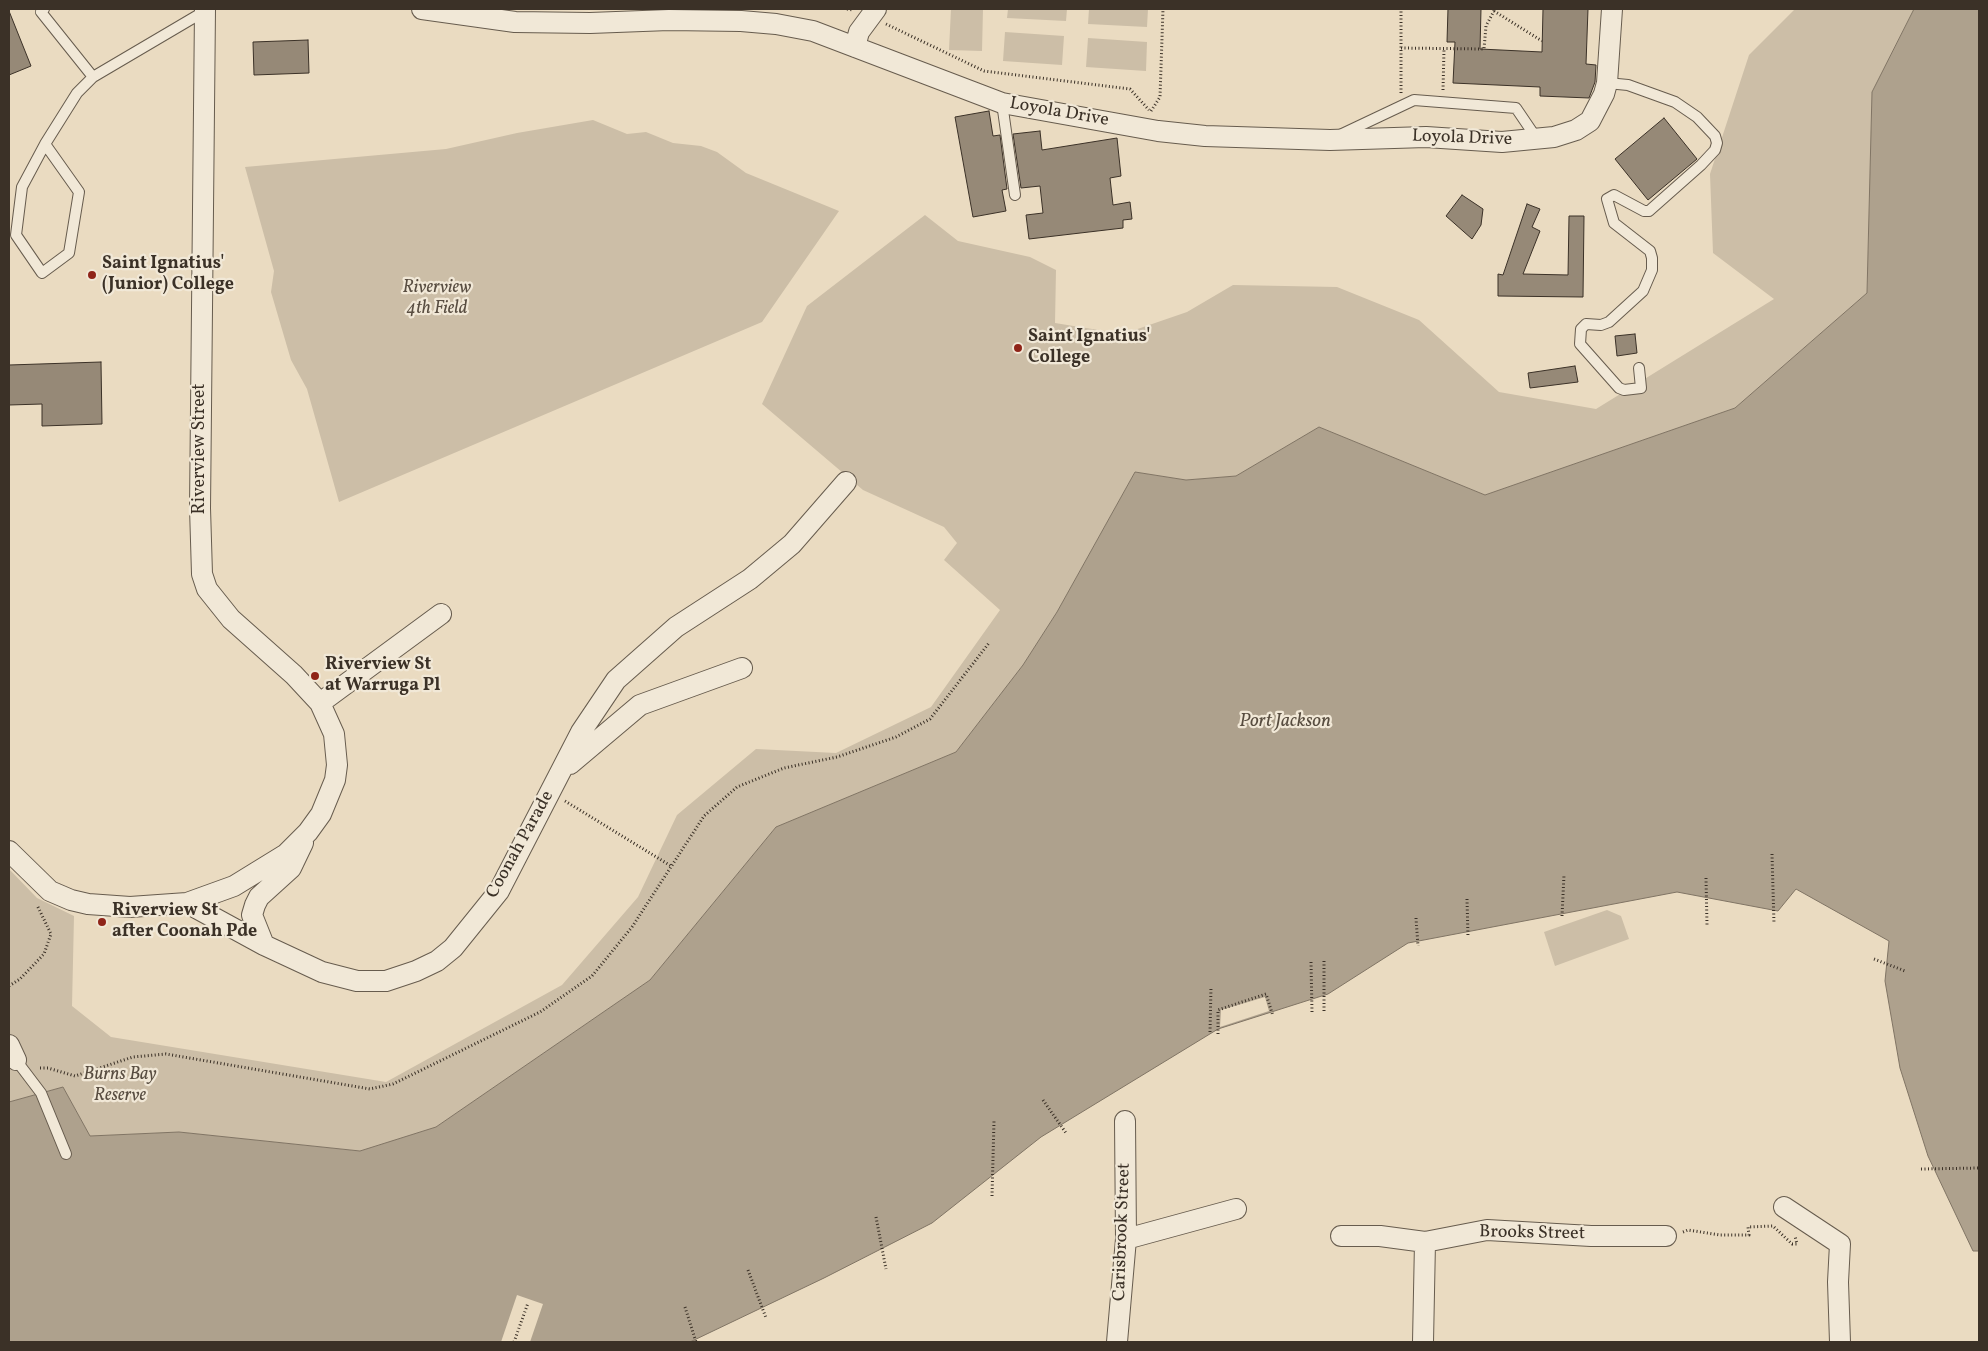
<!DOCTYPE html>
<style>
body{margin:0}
#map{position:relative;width:1988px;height:1351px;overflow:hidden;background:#eadbc1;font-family:Vollkorn,serif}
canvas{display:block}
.frame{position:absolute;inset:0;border:10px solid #3b3127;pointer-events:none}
</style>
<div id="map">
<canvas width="1988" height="1351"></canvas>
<div class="frame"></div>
</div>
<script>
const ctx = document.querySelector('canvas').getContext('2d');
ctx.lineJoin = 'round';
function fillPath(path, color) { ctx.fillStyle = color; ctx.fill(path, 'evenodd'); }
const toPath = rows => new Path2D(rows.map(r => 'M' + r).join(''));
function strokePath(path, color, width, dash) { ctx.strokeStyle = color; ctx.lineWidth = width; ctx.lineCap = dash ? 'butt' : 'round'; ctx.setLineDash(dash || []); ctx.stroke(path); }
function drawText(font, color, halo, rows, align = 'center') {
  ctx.font = font + ' Vollkorn,serif'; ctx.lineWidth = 4.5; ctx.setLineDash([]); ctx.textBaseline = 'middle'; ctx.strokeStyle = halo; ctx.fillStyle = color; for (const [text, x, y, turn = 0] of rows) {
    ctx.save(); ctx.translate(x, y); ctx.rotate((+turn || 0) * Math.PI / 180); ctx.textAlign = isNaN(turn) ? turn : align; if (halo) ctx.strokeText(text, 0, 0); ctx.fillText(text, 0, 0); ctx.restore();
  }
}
const green = toPath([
 [951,9,983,9,982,51,949,50],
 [1008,9,1067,9,1066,21,1007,18],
 [1089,9,1148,9,1147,27,1088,24],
 [1795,9,1914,9,1872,92,1867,293,1735,408,1485,495,1319,427,1236,476,1186,480,1135,472,1057,612,1023,665,956,752,776,827,650,980,436,1127,361,1151,179,1132,90,1136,63,1087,9,1102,9,869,37,898,74,916,72,1006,111,1037,386,1082,562,985,638,897,677,815,756,749,836,753,931,707,1000,610,944,560,957,543,944,527,863,490,762,404,807,306,925,215,958,241,1030,257,1056,270,1055,323,1123,334,1187,312,1233,285,1337,287,1419,320,1499,392,1596,409,1774,299,1713,253,1710,174,1749,55],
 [1005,32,1064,36,1062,65,1003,61],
 [1088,38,1147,42,1146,71,1086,67],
 [593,120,627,134,646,132,673,143,701,146,717,152,746,173,839,211,762,322,339,502,307,389,291,360,271,292,274,271,245,167,446,149,517,133],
 [1607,910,1621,916,1629,939,1555,966,1544,932]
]);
const water = toPath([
 [1914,9,1979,9,1979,1251,1973,1251,1928,1156,1900,1068,1885,981,1889,941,1796,889,1778,911,1677,892,1408,943,1328,994,1218,1029,1041,1137,932,1223,824,1278,690,1342,9,1342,9,1102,63,1087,90,1136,179,1132,360,1151,436,1127,650,980,776,827,956,752,1023,665,1057,612,1135,472,1186,480,1236,476,1319,427,1485,495,1735,408,1867,293,1872,92,1914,9]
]);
const pier = toPath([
 [1265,997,1269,1011,1220,1027,1221,1010],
 [517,1295,543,1304,530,1342,501,1342]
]);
const building = toPath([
 [1448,9,1481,9,1480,49,1542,52,1543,9,1588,9,1586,64,1596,65,1595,82,1589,98,1540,96,1540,87,1453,83,1455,42,1447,42,1448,9],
 [9,11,31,66,9,75,9,11],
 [308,40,309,73,254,75,253,42,308,40],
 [989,111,993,136,1000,135,1007,189,1002,190,1006,211,973,217,955,117,989,111],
 [1664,118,1697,159,1648,200,1615,159,1664,118],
 [1040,131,1042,150,1117,138,1121,176,1110,178,1113,205,1130,202,1132,219,1123,220,1123,228,1029,239,1026,215,1043,213,1040,186,1021,188,1013,134,1040,131],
 [1462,195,1483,209,1481,225,1472,239,1446,216,1462,195],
 [1527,204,1540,209,1532,227,1540,231,1523,274,1568,275,1569,216,1584,216,1583,297,1498,296,1498,274,1503,275,1527,204],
 [1635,334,1637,353,1617,356,1615,336,1635,334],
 [101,362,102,424,42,426,42,404,9,405,9,365,101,362],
 [1575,366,1578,382,1530,388,1528,373,1575,366]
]);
const path = toPath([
 [847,9,853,10],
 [1494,11,1542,41],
 [886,24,984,71,1130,89,1149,110],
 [1401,48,1484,49,1486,26,1495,9],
 [1443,90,1444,49],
 [1401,93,1401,9],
 [1151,111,1160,97,1163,9],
 [565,801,671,866],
 [1772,854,1774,924],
 [1706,878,1707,925],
 [1467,899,1468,937],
 [1562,916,1564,875],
 [1416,918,1418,946],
 [1874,959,1905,971],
 [1324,961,1324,1011],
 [1311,962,1312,1012],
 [9,986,20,979,44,954,51,934,37,905],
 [1210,1032,1211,987],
 [1218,1034,1218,1010,1266,994,1273,1016],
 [40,1068,48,1068,75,1076,133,1057,166,1054,370,1089,393,1084,540,1012,592,976,632,927,704,816,737,787,784,768,837,757,896,737,930,719,989,643],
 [1043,1100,1066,1133],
 [1921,1169,1979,1168],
 [992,1196,994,1121],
 [876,1217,886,1269],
 [1683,1232,1688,1230,1720,1235,1749,1235,1748,1227,1773,1226,1792,1244,1797,1244,1795,1236],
 [748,1270,766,1318],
 [685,1307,696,1342],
 [514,1342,528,1303]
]);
const service = toPath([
 [44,9,41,12,93,77],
 [1607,83,1628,85,1675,102,1697,117,1715,136,1717,143,1715,150,1701,165,1649,211,1644,211,1614,195,1607,199,1614,223,1650,251,1652,258,1652,270,1643,291,1609,322,1601,325,1586,324,1581,329,1580,344,1619,388,1624,390,1641,388,1639,368],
 [1002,103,1015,195],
 [1340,135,1414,100,1516,108,1537,139],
 [45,144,79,192,69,253,42,273,16,235,22,187,45,144,77,93,93,77,205,11],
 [16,1060,41,1093,66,1154]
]);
const minor = toPath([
 [422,9,515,22,590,23,669,20,741,21,776,24,813,31,1002,103,1158,131,1205,136,1330,140,1426,137,1502,142,1554,137,1576,130,1590,121,1604,94,1607,83,1612,9],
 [855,47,859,32,876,9],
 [320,703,441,614],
 [570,764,640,705,742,668],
 [9,851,50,891,71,900,88,904,130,907,187,903,234,886,286,854,308,832,321,814,335,780,337,765,334,734,320,703,294,675,231,619,207,589,202,574,200,508,205,9],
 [187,903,264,945,322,972,357,981,386,981,416,971,437,961,453,948,499,891,581,732,616,680,676,627,750,579,792,544,846,482],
 [264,945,252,915,255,905,259,897,291,868,303,843],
 [9,1045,16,1060],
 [1784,1207,1840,1244,1838,1282,1840,1342],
 [1341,1236,1380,1236,1425,1242,1487,1230,1591,1236,1666,1236],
 [1126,1239,1236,1209],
 [1117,1342,1126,1239,1125,1121],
 [1423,1342,1425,1242]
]);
const markers = [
 [92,275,5,"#8f2418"],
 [1018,348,5,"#8f2418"],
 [315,676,5,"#8f2418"],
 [102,922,5,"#8f2418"]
];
const streetNames = [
 ["Loyola Drive",1059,113,10],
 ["Loyola Drive",1462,139,2],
 ["Riverview Street",201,449,-90],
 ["Coonah Parade",521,845,-61],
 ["Carisbrook Street",1123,1232,-88],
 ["Brooks Street",1532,1234,1]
];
const poiNames = [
 ["Saint Ignatius'",102,265],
 ["(Junior) College",102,286],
 ["Saint Ignatius'",1028,338],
 ["College",1028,359],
 ["Riverview St",325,666],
 ["at Warruga Pl",325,687],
 ["Riverview St",112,912],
 ["after Coonah Pde",112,933]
];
const parkNames = [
 ["Riverview",437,289],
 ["4th Field",437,310],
 ["Burns Bay",120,1076],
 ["Reserve",120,1097]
];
const waterNames = [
 ["Port Jackson",1285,723]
];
fillPath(green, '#ccbea7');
fillPath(water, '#aea18d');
strokePath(water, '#807464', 1);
fillPath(pier, '#eadbc1');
fillPath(building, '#968977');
strokePath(building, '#3b3127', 1);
strokePath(service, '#675c4e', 12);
strokePath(minor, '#675c4e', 22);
strokePath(path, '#3b3127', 3, [1, 2.5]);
strokePath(service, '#f1e8d7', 10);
strokePath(minor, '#f1e8d7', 20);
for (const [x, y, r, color] of markers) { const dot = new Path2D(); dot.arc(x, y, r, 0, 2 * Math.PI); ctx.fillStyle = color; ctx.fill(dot); strokePath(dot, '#f1e8d7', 2); }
drawText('18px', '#3b3127', '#f1e8d7', streetNames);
drawText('bold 18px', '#3b3127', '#f1e8d7', poiNames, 'left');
drawText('italic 18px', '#584d41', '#f1e8d7', parkNames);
drawText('italic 19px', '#584d40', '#f1e8d7', waterNames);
</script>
